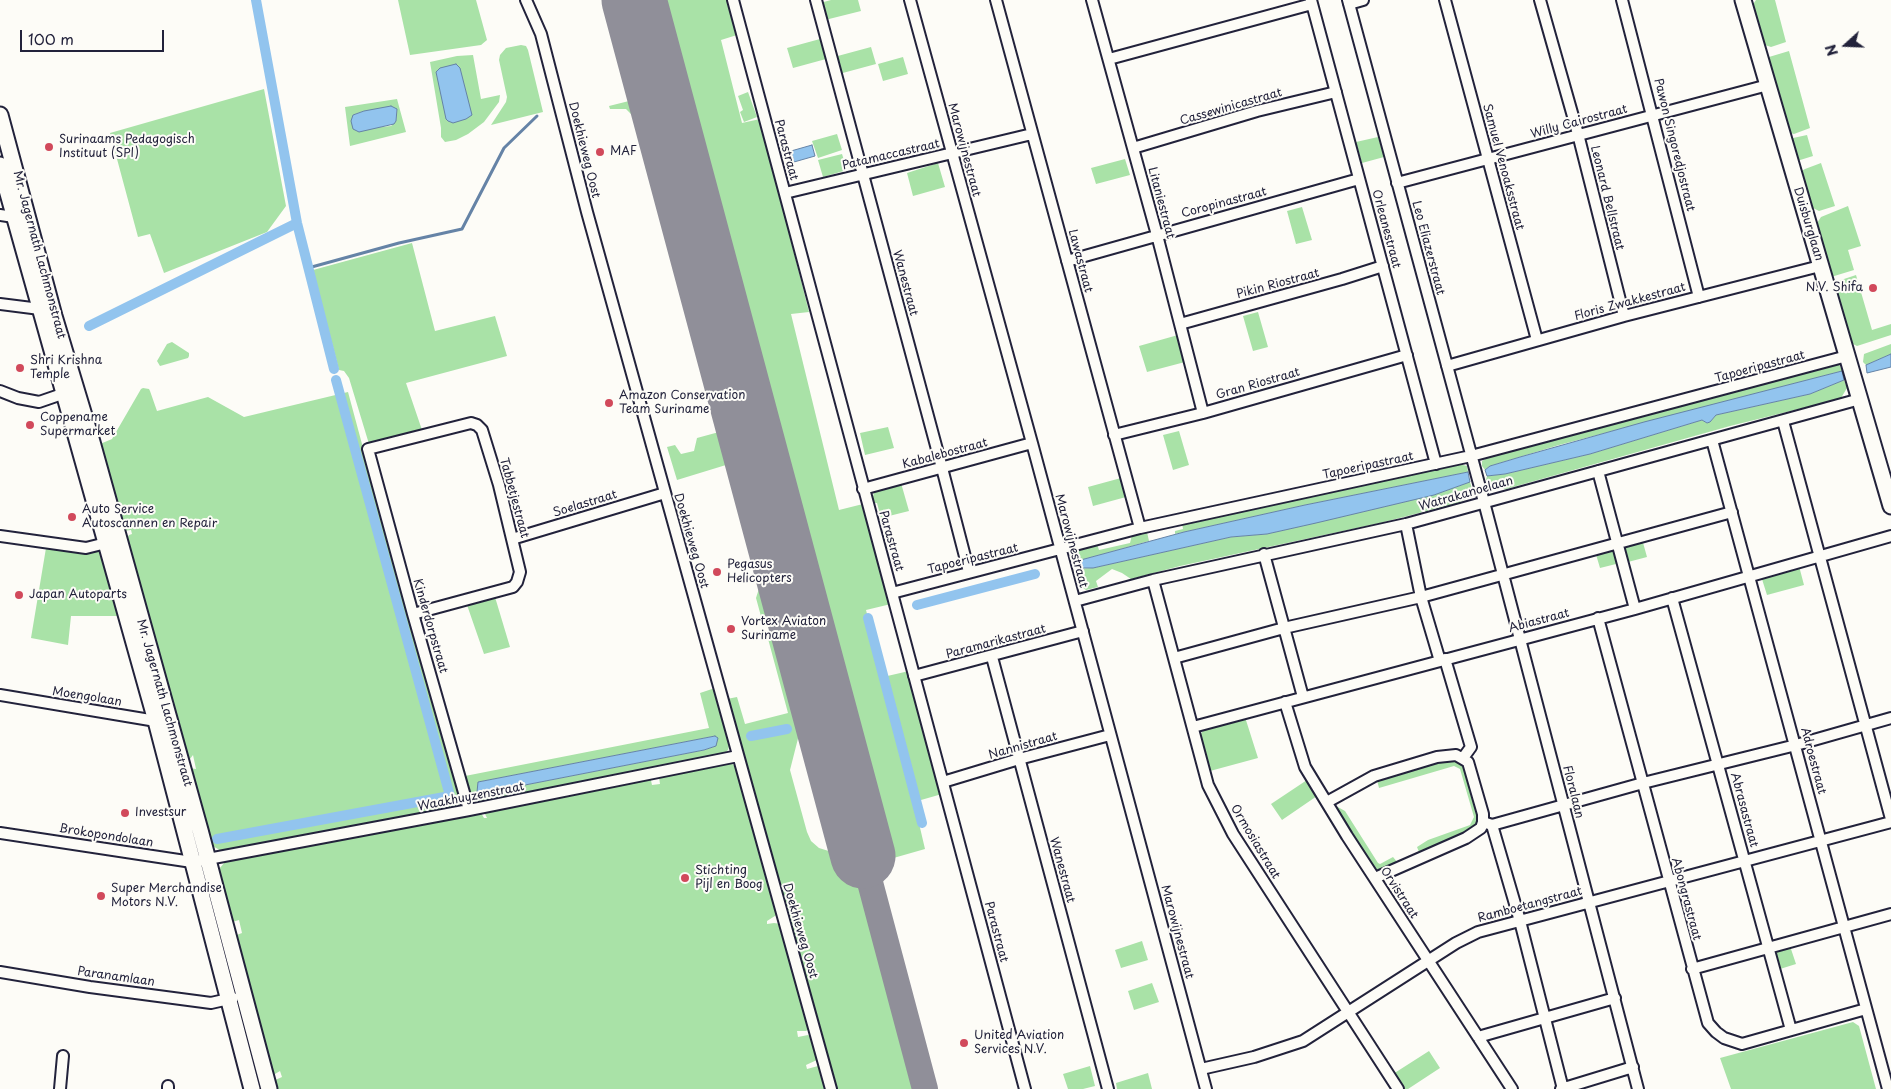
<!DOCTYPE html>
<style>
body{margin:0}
#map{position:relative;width:1891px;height:1089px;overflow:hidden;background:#fdfcf7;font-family:"Playpen Sans",sans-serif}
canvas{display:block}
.north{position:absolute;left:1821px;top:20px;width:50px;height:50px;-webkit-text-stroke:4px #fdfcf7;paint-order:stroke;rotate:250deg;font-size:14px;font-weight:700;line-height:20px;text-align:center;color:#22223b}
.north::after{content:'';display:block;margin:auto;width:18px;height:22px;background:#22223b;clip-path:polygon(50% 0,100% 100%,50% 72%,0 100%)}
.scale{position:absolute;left:20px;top:30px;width:144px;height:22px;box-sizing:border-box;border:2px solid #22223b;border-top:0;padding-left:6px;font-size:15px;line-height:18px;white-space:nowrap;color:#22223b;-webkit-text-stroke:4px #fdfcf7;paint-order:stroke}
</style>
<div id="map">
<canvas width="1891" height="1089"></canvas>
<div class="north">N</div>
<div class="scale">100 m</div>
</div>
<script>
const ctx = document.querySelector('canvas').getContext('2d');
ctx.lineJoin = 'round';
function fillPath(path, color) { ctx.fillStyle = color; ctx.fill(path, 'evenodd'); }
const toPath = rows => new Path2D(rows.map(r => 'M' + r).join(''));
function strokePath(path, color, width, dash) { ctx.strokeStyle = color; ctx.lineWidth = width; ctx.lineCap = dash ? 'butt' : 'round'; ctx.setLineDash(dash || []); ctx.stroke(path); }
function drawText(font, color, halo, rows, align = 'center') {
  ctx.font = font + ' "Playpen Sans",sans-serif'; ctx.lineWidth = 4; ctx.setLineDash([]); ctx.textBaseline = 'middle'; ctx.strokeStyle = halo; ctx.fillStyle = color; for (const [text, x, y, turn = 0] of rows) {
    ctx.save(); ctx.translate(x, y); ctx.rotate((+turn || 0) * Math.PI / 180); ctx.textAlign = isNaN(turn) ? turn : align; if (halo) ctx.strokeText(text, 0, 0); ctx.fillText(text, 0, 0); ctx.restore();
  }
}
const green = toPath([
 [398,0,476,0,487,40,481,45,410,55],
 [661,0,727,0,737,35,721,40,742,123,760,119,809,312,791,314,839,510,863,504,891,604,866,610,883,677,909,671,942,794,914,802,925,849,890,859],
 [831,0,858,0,861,11,825,20,820,3],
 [1756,0,1775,0,1786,42,1771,47,1762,44,1752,6],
 [820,39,826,59,793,68,787,48],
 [521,45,526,46,528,50,543,112,491,125,506,102,507,97,499,60,500,55,506,48],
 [871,47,876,64,839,74,834,57],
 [1789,51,1810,128,1794,134,1790,133,1767,59,1769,57],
 [473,55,481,99,500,95,499,102,484,122,468,134,456,140,445,142,441,137,441,128,430,62,457,56],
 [903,57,908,74,883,81,878,64],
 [264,89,286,206,267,232,164,273,150,234,138,237,110,133],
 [748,92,757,117,744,122,740,112,743,110,738,96],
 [397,99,406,132,350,146,345,107],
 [397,109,396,121,391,126,381,127,353,115,364,111],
 [633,100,646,107,649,123,635,127,632,115,626,109,610,109,609,106],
 [654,134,661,165,646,169,639,137],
 [837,134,842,150,818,158,812,141],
 [1807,135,1813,156,1797,161,1789,142,1793,138],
 [1378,137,1384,157,1362,163,1356,142],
 [842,154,847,170,823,177,818,160],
 [1125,159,1130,175,1096,184,1091,168],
 [938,163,945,187,913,196,907,173],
 [1821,163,1835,206,1819,211,1811,207,1800,172,1805,169],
 [1848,206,1861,246,1848,250,1854,270,1831,277,1817,227,1817,223,1821,217],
 [1302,207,1312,240,1296,244,1287,211],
 [412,243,435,331,495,316,507,356,406,383,422,430,369,444,349,378,344,371,339,370,313,270],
 [1856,275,1872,330,1891,324,1891,335,1857,346,1853,344,1847,335,1832,283],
 [1258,312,1268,347,1253,351,1243,316],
 [1178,335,1185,362,1147,372,1139,346],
 [172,342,189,353,189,356,188,358,160,366,157,361,167,344],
 [1891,344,1891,354,1866,365,1863,362,1864,354],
 [1834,364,1839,364,1842,371,1559,445,1490,466,1485,470,1482,466,1482,461,1490,456,1718,395,1732,393],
 [1844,380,1847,388,1841,398,1827,402,1730,426,1506,489,1492,487,1486,480,1487,476,1505,474,1590,454,1702,420,1707,423,1710,422,1716,415,1810,394],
 [143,388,149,389,150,391,157,411,208,397,244,417,348,392,387,537,462,798,458,807,455,809,223,852,211,845,189,768,196,769,193,755,190,759,184,759,126,540,129,535,132,534,131,530,124,531,100,444,112,439,141,389],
 [888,427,894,448,865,455,860,433],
 [730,429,739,461,677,480,667,447,675,445,681,454,694,451,697,438],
 [1179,431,1189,465,1173,470,1163,435],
 [1459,464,1467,466,1468,472,1305,505,1175,534,1175,531,1183,529,1182,523],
 [1121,478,1126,497,1093,506,1088,487],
 [1470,482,1472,489,1470,494,1467,498,1458,503,1380,523,1180,566,1131,579,1122,573,1112,569,1096,581,1098,587,1086,590,1080,586,1075,569,1093,568,1231,537,1267,534,1434,495],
 [901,483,909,511,881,518,877,503,874,503,873,497,874,492],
 [1147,532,1149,541,1107,553,1077,561,1074,560,1071,551,1097,544,1099,550,1130,543,1132,535],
 [1642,539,1647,557,1628,562,1623,544],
 [1614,546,1620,563,1600,568,1595,551],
 [46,548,84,551,95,550,101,552,121,616,71,616,68,645,31,638],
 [1799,566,1804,585,1767,595,1761,576],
 [772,571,782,614,762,620,756,598,763,576],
 [495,597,510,647,484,654,467,605],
 [787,630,806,707,790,770,807,832,811,841,819,848,835,853,847,852,855,868,909,1077,918,1075,921,1089,835,1089,727,699,737,697,745,724,788,713,767,635],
 [715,688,730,742,728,750,724,754,475,804,470,800,465,776,709,728,700,693],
 [715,736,716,746,704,750,479,794,478,782],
 [1245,717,1258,758,1210,771,1203,752,1200,736,1202,732,1205,728],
 [1449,760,1458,760,1465,765,1480,815,1477,826,1466,835,1439,843,1419,852,1417,847,1428,840,1470,825,1474,817,1460,769,1454,766,1379,788,1377,780],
 [730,762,738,769,778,914,767,921,767,924,774,923,781,924,810,1028,806,1031,797,1031,798,1037,808,1035,813,1039,819,1059,806,1065,807,1069,818,1066,821,1067,827,1089,273,1089,273,1081,282,1077,280,1071,270,1077,234,936,242,933,239,920,232,922,219,869,225,862,480,811,484,818,487,818,484,812,491,811,491,809,650,776,652,785,660,784,659,777],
 [1307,780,1317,796,1282,820,1271,804],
 [1336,806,1345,811,1378,863,1380,864,1393,857,1398,863,1380,871,1373,868,1336,811],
 [1142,941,1148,960,1121,968,1115,950],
 [1790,946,1796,964,1780,969,1773,950],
 [1152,983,1159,1002,1134,1010,1128,991],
 [1853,1022,1859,1026,1876,1089,1731,1089,1720,1058],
 [1429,1051,1440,1068,1408,1089,1403,1089,1393,1074],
 [1090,1066,1095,1086,1083,1089,1068,1089,1063,1074],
 [1148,1073,1152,1089,1117,1089,1116,1083]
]);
const water = toPath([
 [456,64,460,68,472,115,466,119,453,123,448,121,446,119,436,72,440,68,456,64],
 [391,106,397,109,396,121,394,124,359,132,353,129,351,121,353,115,364,111,391,106],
 [812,145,815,156,794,162,791,151,812,145],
 [1891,354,1891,367,1867,373,1866,365,1891,354],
 [1842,371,1844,380,1810,394,1716,415,1710,422,1707,423,1702,420,1590,454,1505,474,1487,476,1485,470,1490,466,1520,457,1644,422,1842,371],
 [1468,472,1470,482,1434,495,1316,523,1267,534,1231,537,1093,568,1076,568,1074,563,1077,561,1184,532,1305,505,1468,472],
 [715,736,718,738,716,746,704,750,479,794,477,792,478,782,715,736]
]);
const stream = toPath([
 [308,268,399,243,462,229,504,148,537,116]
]);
const canal = toPath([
 [256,0,297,223,334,369],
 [89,326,297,223],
 [917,605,1035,574],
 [868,618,922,823],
 [751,736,787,729],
 [217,839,450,796,336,380]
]);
const taxiway = toPath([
 [863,856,925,1089]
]);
const runway = toPath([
 [634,0,863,856]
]);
const street = toPath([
 [526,0,541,34,587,212,831,1089],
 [733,0,1025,1089],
 [816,0,942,468,969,572],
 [910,0,1032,443,1206,1089],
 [996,0,1140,528],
 [1092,0,1157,235,1203,413],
 [1311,0,1436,464],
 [1348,0,1484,502,1638,1089],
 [1445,0,1537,340],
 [1540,0,1578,134,1624,316],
 [1622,0,1699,297],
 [1349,4,1363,0],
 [1109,59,1312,4],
 [1133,148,1257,111,1336,92],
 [1397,183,1768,85],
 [785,193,1032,134],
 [0,215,14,217,19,216],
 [1067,261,1359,179],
 [0,304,40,309],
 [1180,324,1342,279,1383,266],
 [1447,366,1624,316,1820,266],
 [0,391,18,398,39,402,68,392],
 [1783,421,1891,819],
 [1114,435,1203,413,1407,355],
 [1712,440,1888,1089],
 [1598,471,1635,609],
 [863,489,1032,443],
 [1406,524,1421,597,1440,661],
 [0,536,86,548,110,542],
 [512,539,665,493],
 [1264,554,1303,697],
 [1153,580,1208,785,1233,834,1398,1089],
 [892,593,1140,528,1471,456,1847,356],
 [1672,598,1791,1030],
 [1075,601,1153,580,1406,524,1860,399],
 [413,614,513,587,517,582,520,572,499,485,482,430,477,425,471,423,368,449,413,614,469,810],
 [1598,618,1708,1023,1716,1032,1724,1038,1742,1044,1866,1009],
 [992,657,1108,1089],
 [1174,658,1284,628,1421,597,1732,512],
 [1445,659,1471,747,1463,758],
 [914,676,1083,631],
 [0,695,156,721,159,720],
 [1285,702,1305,767,1347,836,1512,1089],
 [1193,727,1635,609,1891,536],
 [943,782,1019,759,1110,735],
 [1327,802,1374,776,1437,757,1456,755,1468,762,1483,814,1483,822,1481,828,1466,838,1375,878],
 [1486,823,1492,825,1520,921,1563,1089],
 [1492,825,1643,783,1796,745,1891,718],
 [0,833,192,862,469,810,738,756],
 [1692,969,1891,914],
 [0,972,90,987,211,1003,233,998],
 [1478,1037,1615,998],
 [1201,1069,1254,1057,1303,1041,1456,943,1478,932,1891,822],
 [60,1089,63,1056],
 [168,1089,168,1086],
 [1561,1089,1633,1067]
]);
const secondary = toPath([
 [1743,0,1891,506],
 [0,115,54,316,92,442,200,830,269,1089],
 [0,165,156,721,252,1089]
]);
const markers = [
 [49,147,5,"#d1495b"],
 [600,152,5,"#d1495b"],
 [1873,288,5,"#d1495b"],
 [20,368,5,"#d1495b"],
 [609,403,5,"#d1495b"],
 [30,425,5,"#d1495b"],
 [72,517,5,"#d1495b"],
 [717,572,5,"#d1495b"],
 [19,595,5,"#d1495b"],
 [731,629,5,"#d1495b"],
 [125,813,5,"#d1495b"],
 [685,878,5,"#d1495b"],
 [101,896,5,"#d1495b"],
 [964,1043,5,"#d1495b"]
];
const streetNames = [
 ["Cassewinicastraat",1231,107,-16],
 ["Willy Cairostraat",1579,122,-15],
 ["Pawon Singoredjostraat",1674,145,76],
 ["Doekhieweg Oost",584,150,76],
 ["Parastraat",786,150,75],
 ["Marowijnestraat",964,150,75],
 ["Patamaccastraat",891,155,-13],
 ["Samuel Venoaksstraat",1503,167,75],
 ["Leonard Bellstraat",1607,198,76],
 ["Litaniestraat",1161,203,75],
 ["Coropinastraat",1224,203,-15],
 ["Duisburglaan",1808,224,73],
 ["Orleanestraat",1386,229,75],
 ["Leo Eliazerstraat",1428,248,75],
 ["Mr. Jagernath Lachmonstraat",39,255,75],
 ["Lawastraat",1080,261,75],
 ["Wanestraat",905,283,75],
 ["Pikin Riostraat",1278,284,-15],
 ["Floris Zwakkestraat",1630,302,-15],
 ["Tapoeripastraat",1760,367,-15],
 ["Gran Riostraat",1258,384,-16],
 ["Kabalebostraat",945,454,-15],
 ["Tapoeripastraat",1368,466,-12],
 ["Watrakanoelaan",1466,494,-16],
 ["Tabbetjestraat",514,498,75],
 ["Soelastraat",585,504,-17],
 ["Doekhieweg Oost",691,541,74],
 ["Parastraat",891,541,74],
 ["Marowijnestraat",1071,541,75],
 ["Tapoeripastraat",973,559,-14],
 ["Abiastraat",1539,621,-15],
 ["Kinderdorpstraat",430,626,74],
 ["Paramarikastraat",996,642,-15],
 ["Moengolaan",87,697,9],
 ["Mr. Jagernath Lachmonstraat",164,703,74],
 ["Nannistraat",1023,746,-16],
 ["Adroestraat",1813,761,75],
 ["Floralaan",1573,792,76],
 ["Waakhuyzenstraat",471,797,-11],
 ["Abrasastraat",1744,810,75],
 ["Brokopondolaan",106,836,9],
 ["Ormosiastraat",1255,842,59],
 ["Wanestraat",1062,870,75],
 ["Orvistraat",1399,893,57],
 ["Abongrastraat",1686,899,75],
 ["Ramboetangstraat",1530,905,-15],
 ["Doekhieweg Oost",800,931,74],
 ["Parastraat",996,932,75],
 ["Marowijnestraat",1177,932,75],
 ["Paranamlaan",116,977,8]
];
const poiNames = [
 ["Surinaams Pedagogisch",59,140],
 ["Instituut (SPI)",59,154],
 ["MAF",610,152],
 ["N.V. Shifa",1863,288,"right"],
 ["Shri Krishna",30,361],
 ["Temple",30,375],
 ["Amazon Conservation",619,396],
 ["Team Suriname",619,410],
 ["Coppename",40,418],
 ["Supermarket",40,432],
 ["Auto Service",82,510],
 ["Autoscannen en Repair",82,524],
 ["Pegasus",727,565],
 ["Helicopters",727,579],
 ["Japan Autoparts",29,595],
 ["Vortex Aviaton",741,622],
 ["Suriname",741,636],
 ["Investsur",135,813],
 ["Stichting",695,871],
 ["Pijl en Boog",695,885],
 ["Super Merchandise",111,889],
 ["Motors N.V.",111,903],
 ["United Aviation",974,1036],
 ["Services N.V.",974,1050]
];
fillPath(green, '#a9e2a7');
fillPath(water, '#92c4ee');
strokePath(water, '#6583a6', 1);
strokePath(stream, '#6583a6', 3);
strokePath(canal, '#92c4ee', 10);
strokePath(taxiway, '#908f99', 26);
strokePath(runway, '#908f99', 65);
strokePath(street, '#22223b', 14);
strokePath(secondary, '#22223b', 19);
strokePath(street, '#fdfcf7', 10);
strokePath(secondary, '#fdfcf7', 15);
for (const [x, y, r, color] of markers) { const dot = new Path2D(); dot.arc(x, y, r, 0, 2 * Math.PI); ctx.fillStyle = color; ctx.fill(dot); strokePath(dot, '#fdfcf7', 2); }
drawText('12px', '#22223b', '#fdfcf7', streetNames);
drawText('12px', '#22223b', '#fdfcf7', poiNames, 'left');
</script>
